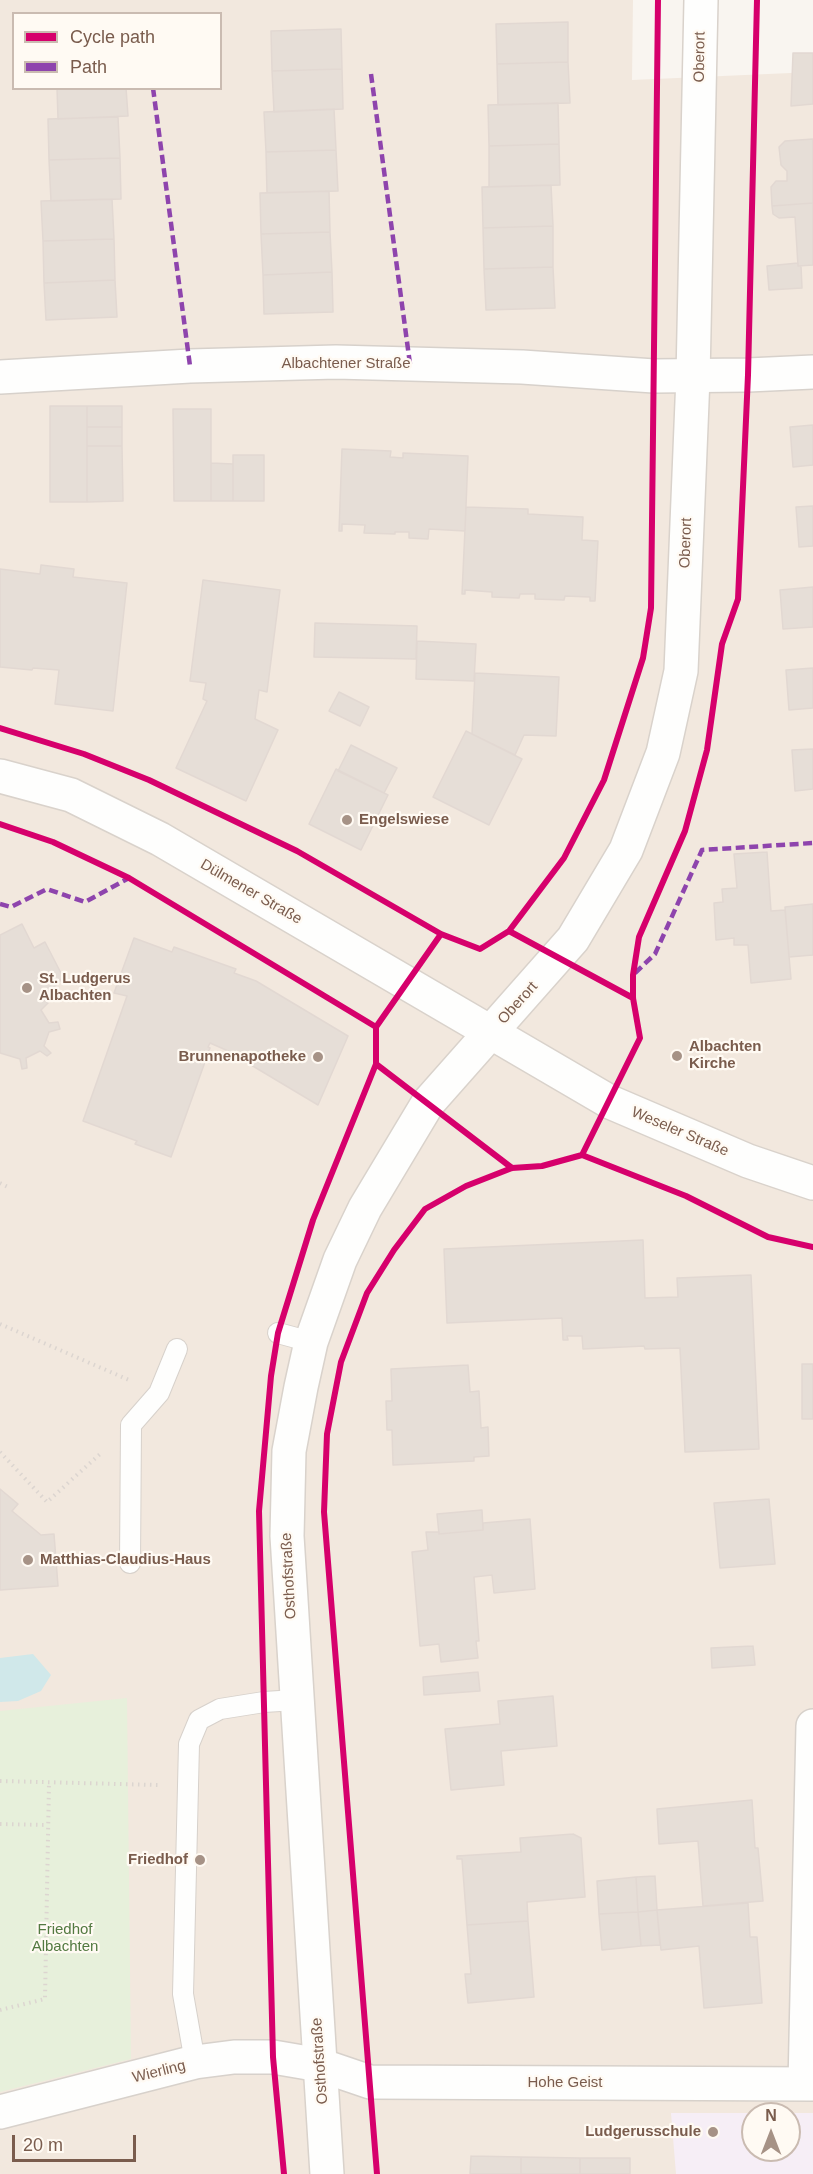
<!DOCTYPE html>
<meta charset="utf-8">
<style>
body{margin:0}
#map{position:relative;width:813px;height:2174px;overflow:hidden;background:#f9f5f0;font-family:Helvetica,sans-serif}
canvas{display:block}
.legend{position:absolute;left:12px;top:12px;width:210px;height:78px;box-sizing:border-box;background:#fffaf3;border:2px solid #cabbb1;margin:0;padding:8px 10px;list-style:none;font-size:18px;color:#7a5c4d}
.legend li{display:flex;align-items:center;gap:12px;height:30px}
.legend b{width:30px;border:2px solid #cabbb1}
.north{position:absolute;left:741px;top:2102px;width:60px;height:60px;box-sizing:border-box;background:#fffaf3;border:2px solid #cabbb1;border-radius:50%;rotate:0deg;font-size:16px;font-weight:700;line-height:24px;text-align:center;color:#7a5c4d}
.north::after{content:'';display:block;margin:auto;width:21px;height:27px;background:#a69286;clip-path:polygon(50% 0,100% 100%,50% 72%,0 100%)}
.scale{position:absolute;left:12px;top:2135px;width:124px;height:27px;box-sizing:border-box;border:3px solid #7a5c4d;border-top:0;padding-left:8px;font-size:18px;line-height:21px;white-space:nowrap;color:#7a5c4d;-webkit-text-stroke:4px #fffaf3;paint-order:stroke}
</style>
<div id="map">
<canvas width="813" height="2174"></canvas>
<ul class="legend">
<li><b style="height:8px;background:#d6006c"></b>Cycle path</li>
<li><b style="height:8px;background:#8e44ad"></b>Path</li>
</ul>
<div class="north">N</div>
<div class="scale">20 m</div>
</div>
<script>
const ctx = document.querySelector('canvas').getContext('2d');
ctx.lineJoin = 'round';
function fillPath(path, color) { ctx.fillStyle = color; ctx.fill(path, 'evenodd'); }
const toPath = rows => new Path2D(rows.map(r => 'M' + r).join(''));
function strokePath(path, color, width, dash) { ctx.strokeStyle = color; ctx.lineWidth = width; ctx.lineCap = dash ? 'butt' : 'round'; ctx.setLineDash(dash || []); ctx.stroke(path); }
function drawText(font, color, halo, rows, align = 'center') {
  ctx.font = font + ' Helvetica,sans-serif'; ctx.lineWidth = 4.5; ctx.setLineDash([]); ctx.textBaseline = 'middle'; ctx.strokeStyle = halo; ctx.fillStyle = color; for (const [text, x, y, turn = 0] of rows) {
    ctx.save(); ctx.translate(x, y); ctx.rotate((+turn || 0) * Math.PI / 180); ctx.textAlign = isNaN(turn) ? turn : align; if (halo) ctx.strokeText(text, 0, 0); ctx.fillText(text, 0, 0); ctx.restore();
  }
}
const residential = toPath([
 [0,0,633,0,632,80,813,72,813,2174,0,2174],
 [14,14,220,14,220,88,14,88],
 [753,2114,789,2114,789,2150,753,2150]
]);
const education = toPath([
 [671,2113,813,2113,813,2174,676,2174],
 [753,2114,789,2114,789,2150,753,2150]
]);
const green = toPath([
 [127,1698,131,2059,0,2092,0,1711]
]);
const water = toPath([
 [33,1654,51,1675,41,1691,18,1701,0,1702,0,1658]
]);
const building = toPath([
 [568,22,568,62,497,64,496,24,568,22],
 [341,29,342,69,272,71,271,31,341,29],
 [793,53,813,53,813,104,791,106,793,53],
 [568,62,570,103,498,105,497,64,568,62],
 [342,69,343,109,274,112,272,71,342,69],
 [57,88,126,88,128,116,58,119,57,88],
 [558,103,559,144,489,146,488,105,558,103],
 [334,109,336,150,266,152,264,112,334,109],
 [118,117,120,158,49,160,48,119,118,117],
 [813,139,813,203,772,206,771,187,776,181,787,181,787,171,781,165,779,147,785,141,813,139],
 [559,144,560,185,489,187,489,146,559,144],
 [336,150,338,191,267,193,266,152,336,150],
 [120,158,121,199,51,201,49,160,120,158],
 [551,185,553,226,483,228,482,187,551,185],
 [329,191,330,232,261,234,260,193,329,191],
 [112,199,114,239,43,241,41,201,112,199],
 [813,203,813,265,798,266,795,217,779,218,773,214,772,206,813,203],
 [553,226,553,267,484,269,483,228,553,226],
 [330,232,332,272,263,275,261,234,330,232],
 [114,239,115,280,44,283,43,241,114,239],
 [798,263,798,266,801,266,802,288,769,290,767,266,798,263],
 [553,267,555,308,486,310,484,269,553,267],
 [332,272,333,312,264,314,263,275,332,272],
 [115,280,117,317,46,320,44,283,115,280],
 [50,406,87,406,87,502,50,502,50,406],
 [87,406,122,406,122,427,87,427,87,406],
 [173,409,211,409,211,501,174,501,173,409],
 [813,425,813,465,793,467,790,427,813,425],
 [87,427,122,427,122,446,87,446,87,427],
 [87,446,122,446,123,501,87,502,87,446],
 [342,449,391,451,390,457,403,458,403,453,468,456,465,531,429,529,428,539,409,538,409,532,395,532,395,534,364,533,365,525,342,524,342,531,339,531,342,449],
 [233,455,264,455,264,501,233,501,233,455],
 [211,463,233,464,233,501,211,501,211,463],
 [813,506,813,546,799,547,796,507,813,506],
 [466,507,528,509,528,514,583,517,582,540,598,541,595,601,590,601,590,597,565,596,564,600,535,599,535,594,520,594,519,598,492,597,492,592,465,590,465,594,462,594,466,507],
 [41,565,74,569,73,577,127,583,113,711,55,704,59,670,33,668,32,670,0,667,0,569,40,574,41,565],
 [203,580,280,590,267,692,259,690,255,719,278,730,246,801,176,768,207,701,203,699,206,683,190,681,203,580],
 [813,587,813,627,783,629,780,590,813,587],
 [315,623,417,626,416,659,314,657,315,623],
 [417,641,476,644,474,681,416,679,417,641],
 [813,668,813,708,789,710,786,670,813,668],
 [475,673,559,677,556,736,524,735,515,755,472,734,475,673],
 [339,692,369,707,360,726,329,711,339,692],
 [466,731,522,759,489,825,433,797,466,731],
 [351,745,397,768,384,793,338,771,351,745],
 [813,749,813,789,795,791,792,750,813,749],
 [336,769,388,795,361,850,309,824,336,769],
 [767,852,771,911,785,910,791,979,751,983,748,945,734,945,734,938,716,940,714,903,723,902,722,889,737,888,734,854,767,852],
 [813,904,813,955,789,957,785,907,813,904],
 [22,924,34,948,45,942,63,977,44,1000,48,1003,41,1010,49,1023,58,1022,60,1029,49,1032,44,1046,51,1053,47,1056,40,1051,26,1058,27,1068,22,1069,20,1059,0,1053,0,935,22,924],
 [134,938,172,952,174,947,236,969,234,973,256,981,348,1036,318,1105,226,1050,210,1043,208,1047,210,1048,171,1157,135,1144,137,1141,83,1121,127,996,114,993,134,938],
 [643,1240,645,1298,678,1297,677,1278,751,1275,759,1449,685,1452,680,1348,645,1349,644,1346,583,1349,582,1336,567,1336,568,1340,563,1340,562,1318,447,1323,444,1249,643,1240],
 [802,1364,813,1364,813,1419,802,1419,802,1364],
 [468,1365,470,1392,479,1391,481,1428,488,1427,489,1456,474,1457,474,1461,393,1465,392,1430,387,1430,386,1401,392,1401,391,1369,468,1365],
 [0,1489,18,1504,12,1511,41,1535,54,1534,58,1586,0,1590,0,1489],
 [769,1499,775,1564,720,1568,714,1503,769,1499],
 [482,1510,483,1530,439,1534,437,1514,482,1510],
 [530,1519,535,1589,494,1593,492,1575,474,1577,479,1641,476,1641,478,1658,441,1662,439,1644,420,1646,412,1552,428,1550,426,1532,439,1532,439,1534,483,1530,483,1523,530,1519],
 [753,1646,755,1665,712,1668,711,1648,753,1646],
 [478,1672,480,1691,424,1695,423,1677,478,1672],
 [553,1696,557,1746,501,1751,504,1785,451,1790,445,1729,500,1724,498,1701,553,1696],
 [752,1800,755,1848,758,1848,763,1901,703,1906,698,1841,659,1844,657,1809,752,1800],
 [573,1834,581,1838,585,1897,527,1902,528,1921,467,1925,462,1859,457,1859,457,1856,521,1852,520,1838,573,1834],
 [655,1876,657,1910,638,1912,636,1877,655,1876],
 [636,1877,638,1912,599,1914,597,1881,636,1877],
 [748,1903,750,1937,757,1937,762,2003,704,2008,699,1946,661,1950,657,1910,748,1903],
 [657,1910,660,1945,641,1946,638,1912,657,1910],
 [638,1912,641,1946,602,1950,599,1914,638,1912],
 [528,1921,534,1997,468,2003,465,1974,471,1974,467,1925,528,1921],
 [471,2156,521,2157,521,2174,470,2174,471,2156],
 [521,2157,580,2158,580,2174,521,2174,521,2157],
 [580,2158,630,2158,630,2174,580,2174,580,2158]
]);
const path = toPath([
 [0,1183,8,1187],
 [0,1324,129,1380],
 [0,1452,47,1502,100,1454],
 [0,1781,158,1785],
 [0,1824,48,1825],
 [0,2010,45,1999,49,1783]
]);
const lane = toPath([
 [278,1333,311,1342],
 [130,1563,131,1425,159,1393,177,1349],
 [195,2062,183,1994,189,1744,199,1720,220,1709,264,1702,296,1700]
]);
const street = toPath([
 [0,377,190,366,336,362,522,367,654,376,748,375,813,372],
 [805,2084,813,1726],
 [0,2112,195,2062,234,2057,273,2057,320,2065,370,2082,813,2084]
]);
const secondary = toPath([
 [0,776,71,795,160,839,610,1102,748,1161,813,1183],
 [327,2174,287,1536,289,1451,301,1387,311,1342,340,1260,365,1208,428,1103,573,939,626,850,663,753,681,671,693,377,701,0]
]);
const quiet = toPath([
 [371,74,410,364],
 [153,88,190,366],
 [0,904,11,907,47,889,85,902,129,878],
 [635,973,655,954,702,850,813,843]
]);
const cycleway = toPath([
 [0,728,84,754,149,780,297,851,441,934,480,949,509,931,564,858,604,780,643,658,651,608,658,0],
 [0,824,53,842,129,878,376,1027],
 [509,931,633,998],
 [376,1064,512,1168],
 [582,1155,640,1038,633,998,633,975,639,937,685,831,707,750,722,644,738,599,748,375,757,0],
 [284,2174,273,2057,259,1511,271,1376,278,1333,313,1220,376,1064,376,1027,441,934],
 [377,2174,324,1512,327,1434,341,1362,367,1293,394,1250,425,1209,466,1186,512,1168,542,1166,582,1155,686,1196,768,1237,813,1247]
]);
const markers = [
 [347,820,6,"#a69286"],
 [27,988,6,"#a69286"],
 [677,1056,6,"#a69286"],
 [318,1057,6,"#a69286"],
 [28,1560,6,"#a69286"],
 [200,1860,6,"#a69286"],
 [713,2132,6,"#a69286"]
];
const streetNames = [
 ["Oberort",700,57,-89],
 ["Albachtener Straße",346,364],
 ["Oberort",686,543,-88],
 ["Dülmener Straße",251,892,30],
 ["Oberort",518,1003,-48],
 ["Weseler Straße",680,1132,23],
 ["Osthofstraße",289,1576,-93],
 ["Osthofstraße",320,2061,-94],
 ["Wierling",159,2072,-14],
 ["Hohe Geist",565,2083]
];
const poiNames = [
 ["Engelswiese",359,820],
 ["St. Ludgerus",39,979],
 ["Albachten",39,996],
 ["Albachten",689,1047],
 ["Kirche",689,1064],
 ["Brunnenapotheke",306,1057,"right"],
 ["Matthias-Claudius-Haus",40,1560],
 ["Friedhof",188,1860,"right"],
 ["Ludgerusschule",701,2132,"right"]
];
const parkNames = [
 ["Friedhof",65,1930],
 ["Albachten",65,1947]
];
fillPath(residential, '#f2e8de');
fillPath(education, '#f6eef6');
fillPath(green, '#e7f0db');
fillPath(water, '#d0e8ea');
fillPath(building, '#e6ded7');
strokePath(building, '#e2d8d2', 1.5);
strokePath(lane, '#d7d1cb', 22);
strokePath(street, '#d7d1cb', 36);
strokePath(secondary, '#d9d2cb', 36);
strokePath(path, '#dcd5d0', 4, [1.5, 4.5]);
strokePath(lane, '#fefefd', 20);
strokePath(street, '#fefefd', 33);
strokePath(secondary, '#fefefd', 33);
strokePath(quiet, '#8e44ad', 4.5, [9, 4.5]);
strokePath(cycleway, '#d6006c', 6);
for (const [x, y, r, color] of markers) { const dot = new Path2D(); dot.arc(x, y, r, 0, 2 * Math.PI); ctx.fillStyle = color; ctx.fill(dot); strokePath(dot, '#fffaf3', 2); }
drawText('15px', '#7a5c4d', '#fffaf3', streetNames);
drawText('bold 15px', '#7a5c4d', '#fffaf3', poiNames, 'left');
drawText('15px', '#537a41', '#fffaf3', parkNames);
</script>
